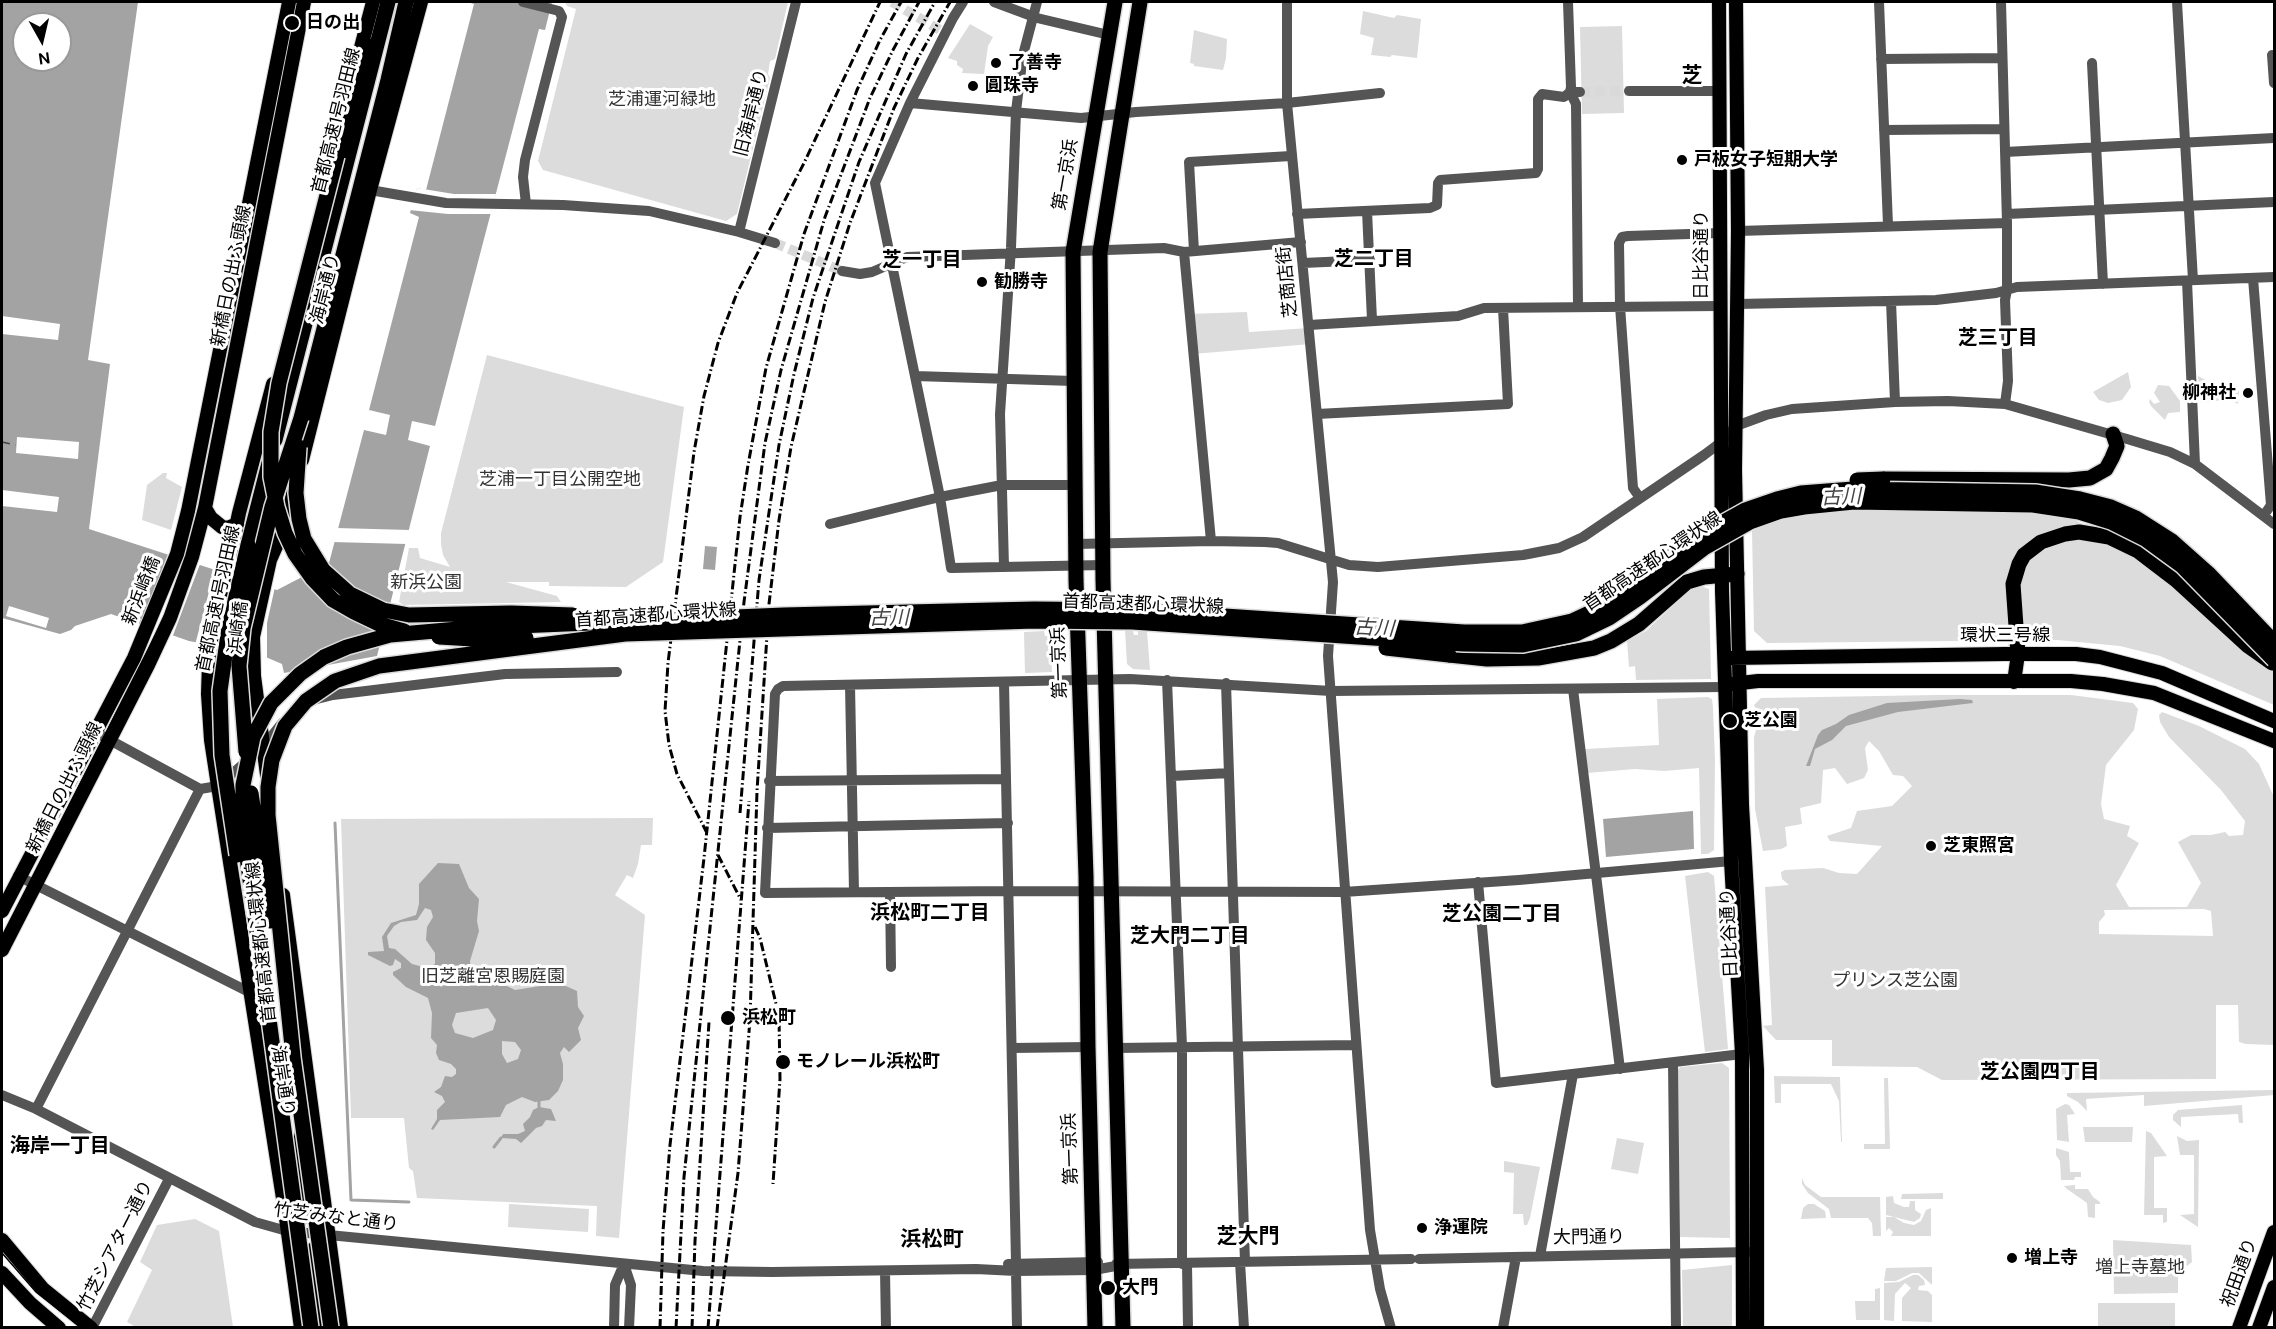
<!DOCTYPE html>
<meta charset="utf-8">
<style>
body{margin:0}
#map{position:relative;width:2276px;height:1329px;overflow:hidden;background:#fff;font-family:"DM Sans",sans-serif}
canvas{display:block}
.frame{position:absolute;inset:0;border:3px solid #000;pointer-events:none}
.north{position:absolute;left:12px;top:12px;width:60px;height:60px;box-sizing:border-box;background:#fff;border:2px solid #999;border-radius:50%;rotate:172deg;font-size:16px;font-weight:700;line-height:24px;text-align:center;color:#000}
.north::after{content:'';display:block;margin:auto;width:21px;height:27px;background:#000;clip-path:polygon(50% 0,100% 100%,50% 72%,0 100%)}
</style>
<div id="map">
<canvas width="2276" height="1329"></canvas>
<div class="frame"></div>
<div class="north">N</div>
</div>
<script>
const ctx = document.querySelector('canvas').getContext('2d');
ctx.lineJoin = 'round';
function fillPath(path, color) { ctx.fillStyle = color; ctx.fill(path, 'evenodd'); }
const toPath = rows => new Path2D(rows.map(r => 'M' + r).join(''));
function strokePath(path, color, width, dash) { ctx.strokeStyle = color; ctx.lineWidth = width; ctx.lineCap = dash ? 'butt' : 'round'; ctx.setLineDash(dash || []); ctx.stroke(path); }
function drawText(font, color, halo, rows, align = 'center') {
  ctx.font = font + ' "DM Sans","Noto Sans JP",sans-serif'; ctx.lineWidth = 6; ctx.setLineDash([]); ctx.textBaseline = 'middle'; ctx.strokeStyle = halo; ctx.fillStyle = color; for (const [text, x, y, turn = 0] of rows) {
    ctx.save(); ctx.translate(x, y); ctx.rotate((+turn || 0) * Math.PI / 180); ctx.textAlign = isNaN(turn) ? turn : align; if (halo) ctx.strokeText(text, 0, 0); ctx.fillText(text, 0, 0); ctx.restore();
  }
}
const green = toPath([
 [565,2,788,2,775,59,770,61,768,74,770,78,737,214,726,221,543,170,538,161,576,9,567,6],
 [1363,11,1394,18,1397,15,1421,19,1417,58,1392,55,1390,57,1371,55,1374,38,1360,34],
 [970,24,993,37,988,46,984,74,962,73,963,69,957,65,957,61,948,58],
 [1622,26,1624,113,1582,114,1580,27],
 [1194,30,1227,39,1226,58,1223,70,1194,66,1194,64,1190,63],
 [1247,312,1249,332,1309,328,1311,344,1193,354,1188,314],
 [487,355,684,407,663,562,626,587,549,586,549,582,506,582,557,596,561,602,403,605,399,602,409,548,418,548,420,558,450,567,443,555,441,544,441,533],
 [2128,372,2131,387,2122,400,2108,403,2099,400,2093,392],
 [2198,376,2217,386,2239,391,2238,404,2229,399,2201,403],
 [2158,385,2169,386,2180,401,2180,412,2168,413,2165,420,2151,406,2149,402,2150,399,2154,404,2160,402,2154,393],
 [163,473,167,473,166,478,182,487,171,530,142,520,147,485],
 [1847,510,1993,510,2072,518,2082,524,2092,526,2089,528,2154,569,2243,649,2274,672,2274,705,2160,656,2120,646,2057,640,1767,643,1754,631,1752,531,1781,519],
 [1703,587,1709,589,1711,679,1636,680,1635,666,1629,667,1627,641,1646,631,1691,589],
 [1125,630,1133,631,1134,635,1138,635,1138,631,1147,631,1150,670,1133,669,1127,664],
 [1044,631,1045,636,1049,636,1049,632,1058,631,1058,655,1051,656,1052,672,1025,673,1024,632],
 [1937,695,2071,695,2133,703,2138,709,2134,730,2106,765,2101,804,2104,819,2130,826,2127,836,2139,843,2116,885,2129,907,2187,907,2201,883,2178,842,2191,835,2211,835,2225,832,2229,836,2243,835,2245,821,2221,790,2169,737,2160,722,2159,715,2162,712,2199,726,2245,749,2259,764,2274,797,2274,1045,2246,1044,2239,1042,2238,1005,2216,1005,2216,1079,1942,1080,1917,1067,1832,1066,1832,1040,1776,1040,1763,1026,1772,1025,1765,887,1789,885,1782,879,1781,872,1785,870,1823,868,1839,873,1857,874,1882,846,1830,841,1827,836,1851,828,1857,811,1892,806,1912,786,1903,776,1893,775,1879,751,1869,741,1865,748,1868,770,1864,778,1847,784,1835,768,1823,770,1821,803,1800,808,1802,824,1785,827,1787,846,1781,849,1763,851,1755,809,1754,737,1760,716,1754,705,1761,698],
 [2204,909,2211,911,2213,936,2099,934,2099,922,2105,915,2104,910],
 [1708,697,1712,699,1713,708,1715,760,1714,850,1708,854,1701,854,1699,768,1664,771,1635,769,1587,773,1585,749,1659,745,1657,699],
 [653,818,652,845,641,845,638,864,633,878,627,875,615,895,645,915,619,1238,596,1236,597,1206,417,1198,413,1171,409,1168,404,1118,351,1118,341,819],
 [1708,872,1714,876,1728,1049,1705,1052,1685,876],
 [1722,1063,1729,1068,1730,1238,1680,1237,1678,1070,1680,1067],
 [1774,1076,1840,1077,1842,1142,1841,1142,1839,1101,1831,1084,1781,1084,1781,1103,1775,1103],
 [1884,1078,1888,1078,1890,1149,1864,1149,1864,1144,1885,1144],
 [2274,1090,2274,1095,2144,1106,2144,1095,2086,1099,2087,1111,2078,1102,2067,1096,2067,1093],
 [2065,1104,2069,1105,2075,1114,2067,1115,2069,1142,2057,1140,2056,1109],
 [2242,1105,2243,1123,2239,1123,2238,1114,2181,1117,2181,1127,2173,1120,2173,1115,2178,1110],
 [2083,1127,2133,1127,2132,1142,2085,1142],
 [2146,1131,2151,1133,2167,1156,2154,1157,2154,1208,2167,1208,2167,1222,2163,1223,2163,1215,2144,1215],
 [2177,1136,2187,1141,2199,1140,2198,1227,2180,1215,2194,1214,2194,1155,2180,1155],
 [1617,1138,1644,1143,1638,1174,1611,1169],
 [2056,1148,2069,1152,2070,1172,2081,1172,2081,1177,2075,1177,2074,1180,2061,1180,2060,1161,2056,1155],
 [1504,1161,1540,1167,1530,1218,1527,1225,1524,1225,1523,1214,1513,1214,1514,1173,1504,1172],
 [1802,1178,1805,1185,1821,1197,1880,1197,1881,1236,1873,1236,1872,1223,1868,1218,1831,1218,1829,1209,1808,1193,1802,1184],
 [2075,1185,2075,1189,2088,1189,2093,1197,2100,1202,2100,1204,2095,1204,2095,1218,2088,1217,2087,1203,2067,1189,2064,1186],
 [1943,1193,1943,1199,1901,1199,1902,1194],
 [1893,1196,1894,1203,1904,1207,1909,1207,1910,1201,1915,1201,1915,1210,1921,1214,1920,1218,1914,1222,1886,1215,1886,1197],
 [509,1204,589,1209,588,1232,508,1227],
 [1808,1204,1814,1204,1825,1211,1826,1218,1801,1219,1803,1208],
 [1931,1208,1931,1236,1891,1236,1893,1232,1889,1228,1886,1231,1886,1217,1894,1217,1904,1223,1914,1225,1921,1221,1926,1210],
 [195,1219,219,1231,233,1327,136,1327,127,1322,152,1270,140,1262,157,1225],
 [2113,1240,2191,1245,2192,1262,2178,1273,2178,1293,2114,1294],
 [1732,1265,1732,1327,1683,1327,1682,1270],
 [1932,1267,1932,1285,1919,1273,1912,1273,1896,1281,1884,1281,1886,1268],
 [1913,1275,1918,1275,1924,1280,1925,1285,1919,1286,1918,1290,1928,1291,1932,1295,1932,1322,1902,1321,1902,1298,1911,1288,1905,1283,1895,1294,1894,1321,1884,1320,1884,1283,1899,1282],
 [1880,1288,1880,1320,1856,1320,1855,1301,1875,1301,1875,1289],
 [2098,1303,2175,1303,2175,1327,2098,1327]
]);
const water = toPath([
 [2,2,138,2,88,360,110,364,89,529,277,590,329,563,364,430,386,435,390,415,369,410,419,217,410,213,417,188,426,190,474,4,467,2,552,2,545,30,539,29,435,426,412,421,408,440,430,446,377,656,284,673,282,664,261,655,189,641,111,614,75,626,71,630,60,634,2,618],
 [24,24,60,24,60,60,24,60],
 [705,546,717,547,715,570,703,569],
 [1960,699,1972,700,1973,703,1898,712,1846,726,1832,740,1815,749,1810,766,1806,766,1818,735,1822,730,1836,724,1849,715,1887,703],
 [1693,811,1694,849,1606,857,1603,819],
 [438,863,459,864,469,888,479,899,477,921,479,931,470,961,471,969,476,974,495,980,515,990,559,983,577,991,578,1007,584,1016,578,1028,581,1040,569,1052,564,1047,560,1053,563,1064,563,1080,558,1091,549,1100,535,1102,522,1097,506,1105,500,1117,440,1120,433,1130,431,1129,437,1119,437,1110,445,1102,442,1096,434,1092,441,1087,445,1076,452,1077,456,1074,456,1069,451,1064,439,1060,436,1053,437,1045,431,1038,432,1013,428,998,406,987,393,975,393,972,401,968,401,963,395,959,393,965,390,966,368,955,368,952,384,951,382,937,391,923,416,915,419,904,419,884],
 [425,908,431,910,433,917,427,927,426,940,435,953,435,964,427,968,412,964,395,949,389,948,387,936,394,926,401,922,417,920],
 [488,1008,496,1020,493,1030,473,1038,455,1033,452,1025,456,1013],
 [502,1041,515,1042,521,1050,518,1059,507,1063,502,1054],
 [539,1107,551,1109,556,1121,546,1120,542,1126,536,1128,521,1143,516,1139,501,1138,503,1134,518,1134,525,1131,523,1124,530,1117,533,1110]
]);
const pier = toPath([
 [417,188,454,194,496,194,491,214,448,214,409,210],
 [2,316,60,324,58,340,2,334],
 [17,437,79,442,78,459,16,453],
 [2,490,59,497,57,512,2,506],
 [336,528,410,530,407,544,332,542],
 [168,554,200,564,172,638,140,627],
 [215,569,275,587,267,623,267,660,195,645],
 [9,606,49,618,46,628,6,616]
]);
const stream = toPath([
 [335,823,351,1200,409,1202],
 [539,1101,539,1107],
 [494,1147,501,1138]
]);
const ferry = toPath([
 [2,442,16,445]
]);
const minorTunnel = toPath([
 [892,2,945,33],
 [1580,92,1629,91],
 [775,243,842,271]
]);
const minor = toPath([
 [523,2,559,11,562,17,525,160,523,177,526,204],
 [963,2,953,18,910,103,875,183,940,497,951,568,1103,565],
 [994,2,1037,18,1109,35],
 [1287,2,1287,103,1333,582,1328,656,1370,1230,1380,1289,1391,1328],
 [1879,2,1888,225],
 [2001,2,2007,223,2007,290,2005,300,2008,381,2005,404],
 [2177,2,2193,280],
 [2272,55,2274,83],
 [1881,59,2002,58],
 [2092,63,2103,284],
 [1629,91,1720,91],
 [910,103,1081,118,1136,112,1287,103,1380,93],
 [1884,130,2004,129],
 [2005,152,2274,138],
 [370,190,446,203,563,205,649,211,739,232,775,243],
 [1367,211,1372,320],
 [1297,214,1430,208,1437,205,1438,183,1440,180,1536,173,1538,169,1538,99,1542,94,1564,97,1570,92,1571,87,1568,2],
 [2007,214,2274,202],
 [1738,231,2007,223],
 [739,232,796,2],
 [1194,251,1189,162,1291,156],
 [1184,252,1211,541],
 [1303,263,1370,260],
 [842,271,860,274,872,272,907,257,1164,248,1184,252,1301,242],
 [2253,278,2271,505,2264,515],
 [2187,281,2195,464],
 [1891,301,1895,402],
 [1737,304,1936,300,1996,293,2017,287,2274,277],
 [1578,306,1576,104,1570,92,1580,92],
 [1309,325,1458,316,1484,308,1720,306],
 [915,376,1073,381],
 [1317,414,1508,404,1503,308],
 [1640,498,1633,488,1620,306,1619,243,1622,237,1628,236,1720,233],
 [830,524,940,497,1002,485,1076,485],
 [1076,544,1211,541,1265,542,1278,543,1349,565,1378,567,1523,555,1559,548,1583,537,1704,455,1720,443,1736,426,1766,415,1792,409,1895,402,1948,401,2005,404,2127,439,2170,452,2195,464,2274,524],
 [1004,567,1000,414,1011,248,1016,111,1023,55,1037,2],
 [1167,680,1182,1047,1182,1264],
 [1004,682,1016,1263],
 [1226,683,1245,1262],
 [850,685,854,892],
 [1725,687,1331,691,1130,679,783,686,778,689,775,694,765,893,1010,891,1344,892,1519,880,1731,861],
 [1573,689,1620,1069],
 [313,700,333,695,505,674,617,672],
 [95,732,200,789,218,786,263,747,282,723],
 [1172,776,1229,773],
 [769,781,1006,779],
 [767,828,1008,823],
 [18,876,249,992],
 [1478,882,1496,1083,1742,1054],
 [890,892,891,967],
 [1012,1048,1088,1047],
 [1116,1048,1356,1045],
 [1673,1063,1676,1328],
 [2,1095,36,1109,255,1222,287,1231,703,1271,772,1272,976,1269,1016,1271,1094,1270,1121,1265],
 [36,1109,200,789],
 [1540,1256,1573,1074],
 [1419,1259,1749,1252],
 [1240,1262,1244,1328],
 [624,1264,631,1285,629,1328],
 [1008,1264,1098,1262],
 [1116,1264,1411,1259],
 [1187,1264,1188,1328],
 [885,1271,886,1328],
 [1016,1271,1017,1328],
 [92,1328,169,1179],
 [614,1328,615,1285,624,1264],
 [1503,1328,1516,1257]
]);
const major = toPath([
 [1719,2,1722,591,1731,861,1742,1054,1743,1328],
 [1736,2,1738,231,1735,470,1742,805,1757,1070,1757,1328],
 [359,55,373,2],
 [273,384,239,513,213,639,209,662,208,694,211,740,218,786,285,1211,301,1328],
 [302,460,370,190,421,2],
 [205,508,211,518,222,527,228,528,237,524],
 [1730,658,2005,654,2076,654,2100,657,2162,673,2274,721],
 [2014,682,2018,654],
 [1732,684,1758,681,2071,681,2103,684,2154,693,2274,741],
 [267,775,254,676,253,637,270,560,286,524,294,490],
 [283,895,341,1328],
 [2,911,134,658,177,554,188,511,289,2],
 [2,950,148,665,170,618,192,557,205,508,304,2],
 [291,1228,306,1214,298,1152,302,1132],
 [2,1240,43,1289,91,1328],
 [2,1273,30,1303,59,1328],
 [321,1328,309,1253,325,1239],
 [2239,1328,2274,1232],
 [2259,1328,2274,1287]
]);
const highway = toPath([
 [337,156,366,45],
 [301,418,388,80,406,2],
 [275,440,388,2],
 [1883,479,2069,480,2090,478,2106,469,2112,458,2117,446,2113,434],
 [248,545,269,463],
 [2018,654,2013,584,2019,564,2024,555,2041,542,2065,534,2079,532,2109,537,2138,551,2176,580,2248,646,2272,663],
 [1449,655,1487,659,1538,658,1594,648,1611,641,1639,624,1687,582,1704,577,1737,574],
 [1095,1328,1088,1047,1086,876,1076,580,1073,252,1115,2],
 [1123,1328,1103,580,1100,252,1140,2]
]);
const tram = toPath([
 [200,478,229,301,288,2],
 [2,938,161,624,174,597,187,559,207,484,303,2],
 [2,1253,36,1292,82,1328]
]);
const rail = toPath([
 [740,813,759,580,779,445,794,374,813,298,859,162,906,54,935,2],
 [707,833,677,774,669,745,665,711,668,663,694,452,704,396,718,343,737,293,804,163,880,2],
 [718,855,741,900],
 [755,927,760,938,779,1016,780,1079,773,1184],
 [660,1328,663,1231,670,1145,704,858,740,517,748,465,766,368,804,234,857,90,880,40,901,2],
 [676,1328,684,1177,744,602,765,443,781,370,825,217,870,98,893,50,919,2],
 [692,1328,695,1241,709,1022],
 [708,1328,749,801],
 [717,1328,738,1173,750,1019,757,791,769,604,779,520,791,447,825,302,850,223,894,108,918,58,950,2]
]);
const highwayBridge = toPath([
 [337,156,279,383,271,432,271,477,277,507,285,533,295,554,312,578,333,600,354,612,379,624,404,631],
 [299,447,296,493,299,519,304,539,323,570,350,594,383,610,409,615,511,613,573,615],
 [1857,480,1883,479],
 [439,637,473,639,526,638],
 [1386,648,1449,655],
 [246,752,239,666,243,628,272,507,301,418],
 [251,793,270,921],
 [237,855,222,755,220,691,229,627,248,545],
 [293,1057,331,1328],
 [294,1066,268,815,268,787,272,760,285,726,306,701,335,681,379,666,625,634,1035,621,1132,622,1464,644,1523,645,1576,634,1609,618,1640,597,1704,548,1750,522,1781,511,1804,507,1854,502,2033,505,2079,512,2111,522,2145,539,2182,566,2274,660],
 [311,1328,248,865,243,817,243,785,253,737,271,703,300,674,324,657,347,647,390,635,469,628,784,615,1034,609,1135,610,1464,632,1522,632,1572,621,1602,607,1700,535,1745,510,1777,499,1801,493,1853,489,2035,492,2080,499,2111,507,2136,518,2172,541,2208,573,2274,642]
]);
const markers = [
 [292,23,8,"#000"],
 [996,63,6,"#000"],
 [973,86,6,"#000"],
 [1682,160,6,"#000"],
 [982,282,6,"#000"],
 [2248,393,6,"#000"],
 [1730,721,8,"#000"],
 [1931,846,6,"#000"],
 [728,1018,8,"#000"],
 [783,1062,8,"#000"],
 [1422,1228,6,"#000"],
 [2012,1258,6,"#000"],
 [1108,1288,8,"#000"]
];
const poiNames = [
 ["日の出",306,23],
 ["了善寺",1008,63],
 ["圓珠寺",985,86],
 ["戸板女子短期大学",1694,160],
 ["勧勝寺",994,282],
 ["柳神社",2236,393,"right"],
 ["芝公園",1744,721],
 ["芝東照宮",1943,846],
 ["浜松町",742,1018],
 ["モノレール浜松町",796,1062],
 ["浄運院",1434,1228],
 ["増上寺",2024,1258],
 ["大門",1122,1288]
];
const parkNames = [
 ["芝浦運河緑地",662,100],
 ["芝浦一丁目公開空地",560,480],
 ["新浜公園",426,583],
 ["旧芝離宮恩賜庭園",493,977],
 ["プリンス芝公園",1895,981],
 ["増上寺墓地",2140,1268]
];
const streetNames = [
 ["旧海岸通り",752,113,-76],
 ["首都高速1号羽田線",337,121,-76],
 ["第一京浜",1066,175,-80],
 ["日比谷通り",1702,255,-90],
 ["新橋日の出ふ頭線",232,276,-79],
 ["芝商店街",1288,282,-96],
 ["海岸通り",326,289,-76],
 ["首都高速都心環状線",1653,562,-34],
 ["新浜崎橋",142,591,-68],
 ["首都高速1号羽田線",219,599,-78],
 ["首都高速都心環状線",1143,605,2],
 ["首都高速都心環状線",656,616,-4],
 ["浜崎橋",239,628,-83],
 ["環状三号線",2005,636],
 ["第一京浜",1060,663,-92],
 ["新橋日の出ふ頭線",65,788,-63],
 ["日比谷通り",1730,933,-93],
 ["首都高速都心環状線",262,942,-96],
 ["海岸通り",282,1081,81],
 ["第一京浜",1071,1149,-92],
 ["竹芝みなと通り",336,1218,7],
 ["大門通り",1589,1238,-1],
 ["竹芝シアター通り",116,1246,-63],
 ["祝田通り",2240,1273,-70]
];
const neighbourhoodNames = [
 ["芝二丁目",1374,260],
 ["芝一丁目",922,261],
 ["芝三丁目",1998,339],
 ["浜松町二丁目",930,914],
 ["芝公園二丁目",1502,915],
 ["芝大門二丁目",1190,937],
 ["芝公園四丁目",2040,1073],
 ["海岸一丁目",60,1147]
];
const waterNames = [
 ["古川",1841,498,-2],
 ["古川",889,619,-1],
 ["古川",1374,629,3]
];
const quarterNames = [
 ["芝",1692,76],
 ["芝大門",1248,1237],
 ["浜松町",932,1240]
];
fillPath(green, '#dcdcdc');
fillPath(water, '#a3a3a3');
fillPath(pier, '#fff');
strokePath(stream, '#a3a3a3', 3);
strokePath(ferry, '#444', 1.5, [8, 6]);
strokePath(minorTunnel, '#d9d9d9', 10, [10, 5]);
strokePath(major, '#dbdbdb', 16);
strokePath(highway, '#dbdbdb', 18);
strokePath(minor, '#555', 10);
strokePath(major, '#000', 14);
strokePath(highway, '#000', 15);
strokePath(tram, '#000', 1.5);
strokePath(rail, '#000', 3, [9, 3, 1.5, 3]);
strokePath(highwayBridge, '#dbdbdb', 18, []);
strokePath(highwayBridge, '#000', 15);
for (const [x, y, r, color] of markers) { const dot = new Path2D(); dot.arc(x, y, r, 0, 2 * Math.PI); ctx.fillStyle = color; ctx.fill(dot); strokePath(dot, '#fff', 2); }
drawText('bold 18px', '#000', '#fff', poiNames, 'left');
drawText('18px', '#333', '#fff', parkNames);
drawText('18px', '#000', '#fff', streetNames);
drawText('bold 20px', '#000', '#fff', neighbourhoodNames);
drawText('italic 20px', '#444', '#fff', waterNames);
drawText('bold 21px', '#000', '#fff', quarterNames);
</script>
